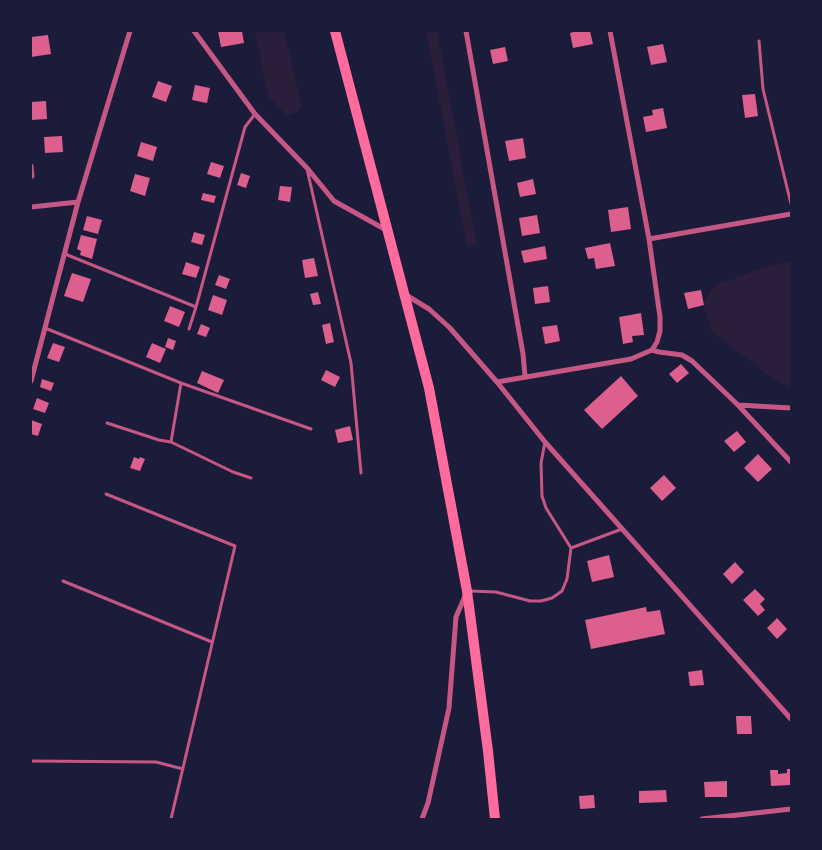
<!DOCTYPE html>
<style>
body{margin:0}
#map{position:relative;width:822px;height:850px;overflow:hidden;background:#1b1b3a;font-family:"Fira Sans",sans-serif}
canvas{display:block}
.frame{position:absolute;inset:0;border:32px solid #1b1b3a;pointer-events:none}
</style>
<div id="map">
<canvas width="822" height="850"></canvas>
<div class="frame"></div>
</div>
<script>
const ctx = document.querySelector('canvas').getContext('2d');
ctx.lineJoin = 'round';
function fillPath(path, color) { ctx.fillStyle = color; ctx.fill(path, 'evenodd'); }
const toPath = rows => new Path2D(rows.map(r => 'M' + r).join(''));
function strokePath(path, color, width, dash) { ctx.strokeStyle = color; ctx.lineWidth = width; ctx.lineCap = dash ? 'butt' : 'round'; ctx.setLineDash(dash || []); ctx.stroke(path); }
const green = toPath([
 [255,31,284,31,302,106,297,112,287,116,268,96],
 [426,31,437,31,477,245,467,247],
 [791,261,791,388,774,379,713,333,703,305,714,286,767,266]
]);
const building = toPath([
 [218,31,242,31,244,43,221,47],
 [577,31,590,31,593,44,573,48,570,33],
 [48,35,51,54,31,57,31,37],
 [663,44,667,62,651,65,647,47],
 [505,47,508,61,493,64,490,50],
 [158,81,172,86,166,102,152,97],
 [195,85,210,88,207,103,192,100],
 [755,94,758,116,745,118,742,95],
 [46,101,47,119,31,120,31,102],
 [663,108,667,128,646,132,643,117,653,115,652,110],
 [62,136,63,152,45,153,44,137],
 [523,138,526,158,509,161,505,141],
 [141,142,157,147,153,161,137,156],
 [211,162,224,166,220,178,207,174],
 [241,173,250,176,246,188,237,185],
 [135,174,150,178,145,196,130,191],
 [533,179,536,194,520,197,517,183],
 [280,186,292,187,290,202,278,200],
 [203,193,216,196,214,203,201,200],
 [628,207,631,229,611,232,608,210],
 [537,215,540,233,522,236,519,218],
 [87,216,102,220,98,234,83,230],
 [194,232,205,235,202,245,191,242],
 [81,235,97,239,92,259,80,255,81,251,77,249],
 [610,243,615,266,596,269,594,258,588,259,585,248],
 [545,246,547,259,524,263,521,251],
 [314,258,318,276,305,278,302,260],
 [186,262,200,267,196,278,182,274],
 [72,273,91,279,83,302,64,296],
 [219,275,230,279,226,289,215,285],
 [548,286,550,302,535,304,533,288],
 [701,290,704,305,688,309,684,293],
 [318,292,321,304,313,305,310,294],
 [213,295,227,300,222,315,208,310],
 [170,306,185,312,179,327,164,321],
 [641,313,644,335,632,336,633,342,623,344,619,317],
 [330,323,334,342,326,344,322,325],
 [201,324,210,328,206,337,197,334],
 [557,325,560,341,545,344,542,327],
 [168,338,176,341,173,350,165,347],
 [53,343,65,347,59,362,47,358],
 [152,343,166,349,160,363,146,357],
 [681,364,689,373,677,383,669,374],
 [326,370,340,377,335,387,321,380],
 [202,371,224,380,218,393,197,383],
 [621,376,638,396,602,429,584,410],
 [42,379,54,383,51,391,40,387],
 [37,398,49,403,45,413,33,409],
 [31,420,42,424,38,436,31,434],
 [350,426,353,440,338,443,335,430],
 [737,431,746,442,734,452,724,441],
 [758,454,772,469,758,482,744,468],
 [134,457,139,459,140,457,145,459,140,471,130,468],
 [664,475,676,488,662,501,650,488],
 [609,555,614,577,592,582,587,561],
 [735,562,744,572,732,584,723,574],
 [755,589,765,599,760,604,765,610,758,616,743,600],
 [646,607,647,612,660,610,665,634,591,649,585,620],
 [777,618,787,629,777,639,767,628],
 [702,670,704,685,690,686,688,672],
 [736,716,751,716,752,734,737,734],
 [787,769,791,769,791,785,771,786,770,770,778,770,778,774,787,773],
 [727,781,727,797,705,797,704,782],
 [666,790,667,802,639,803,639,791],
 [594,795,595,808,580,809,579,796]
]);
const service = toPath([
 [759,41,763,89,791,204],
 [307,169,351,363,361,473],
 [65,254,196,307,245,127,255,114],
 [45,328,181,383,311,429],
 [189,329,196,307],
 [107,423,159,440,171,442,233,472,251,478],
 [171,442,181,383],
 [545,442,541,463,542,496,546,508,571,548],
 [106,494,235,546,171,819],
 [63,581,212,642],
 [470,591,496,592,530,601,541,601,552,598,562,591,567,579,571,548,622,529],
 [31,761,156,762,183,769]
]);
const minor = toPath([
 [194,31,255,114,307,168,334,201,388,231],
 [466,31,523,354,525,376],
 [31,166,32,176],
 [31,207,78,202],
 [649,239,791,214],
 [406,295,429,309,450,328,497,382,545,442,791,719],
 [652,350,659,352,682,355,692,361,738,405,791,462],
 [31,381,78,202,130,31],
 [497,382,631,359,652,350,657,342,660,331,660,317,649,239,610,31],
 [738,405,791,408],
 [422,819,428,803,449,708,456,617,465,596],
 [702,819,791,809]
]);
const primary = toPath([
 [335,31,429,388,467,591,488,751,495,819]
]);
fillPath(green, '#2a1e3b');
fillPath(building, '#dd5f8e');
strokePath(service, '#c65784', 3);
strokePath(minor, '#c65784', 5);
strokePath(primary, '#ff6b9d', 10);
</script>
